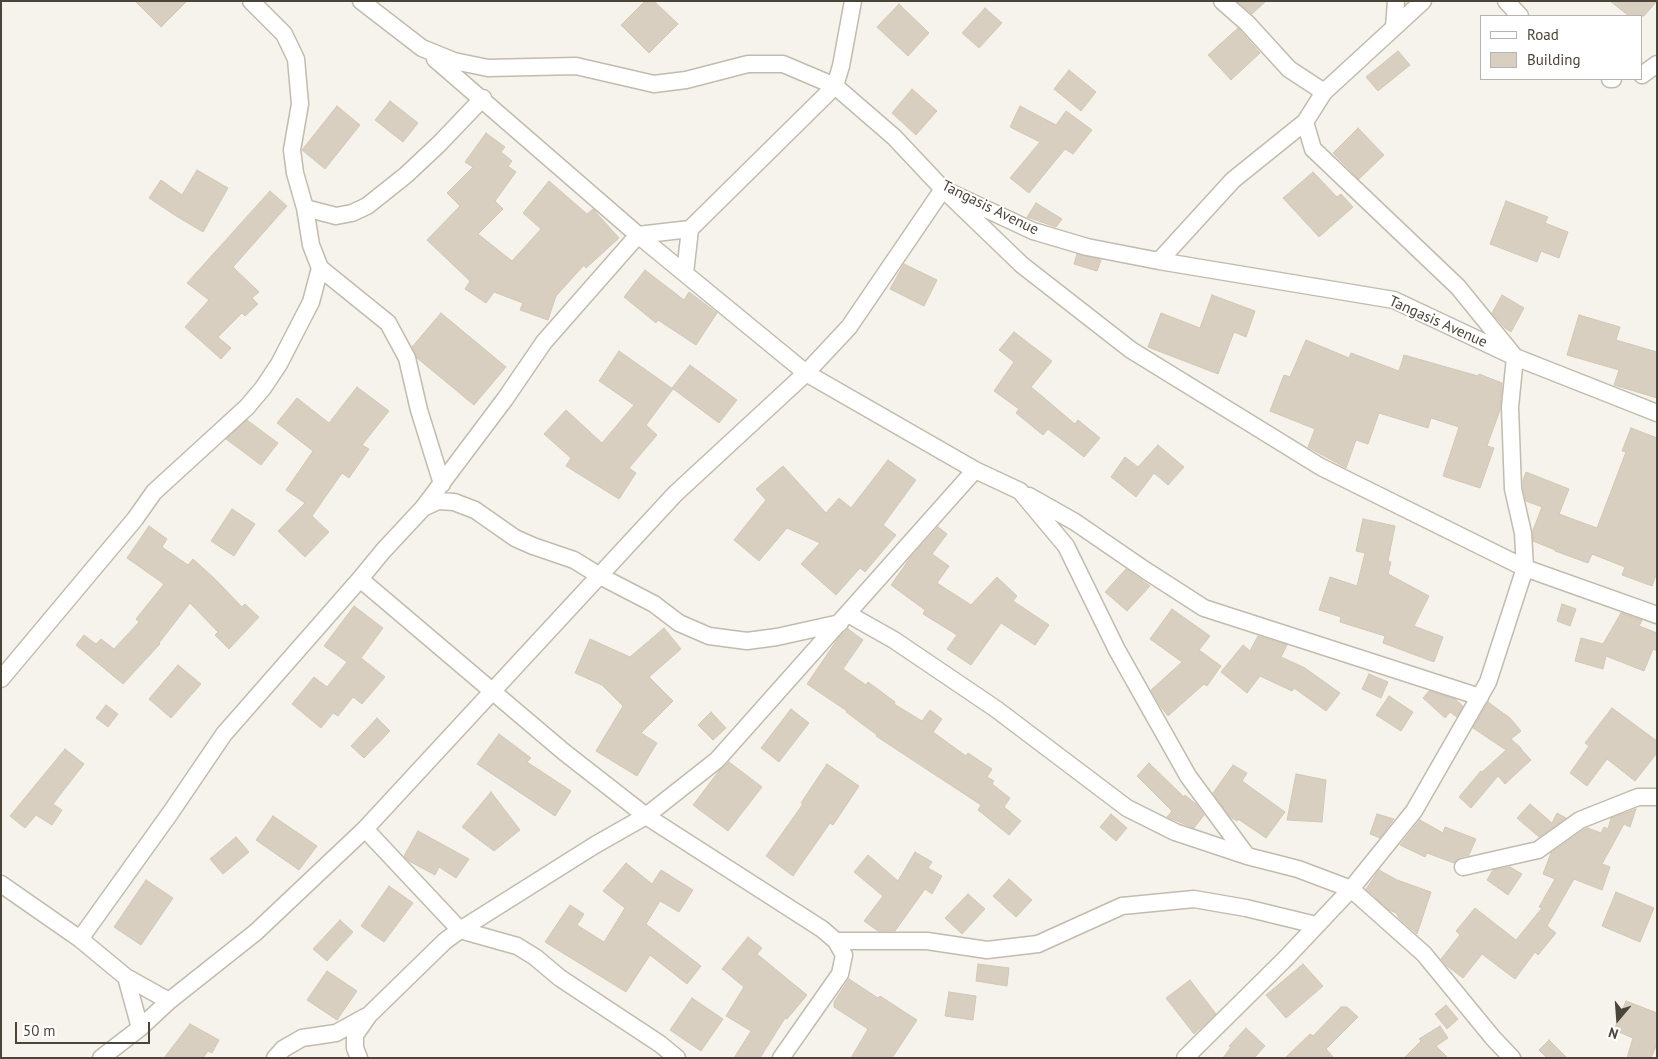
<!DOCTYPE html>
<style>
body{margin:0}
#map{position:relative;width:1658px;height:1059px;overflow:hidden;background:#f6f3ec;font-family:"PT Sans",sans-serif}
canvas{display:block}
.frame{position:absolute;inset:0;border:2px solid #4b4439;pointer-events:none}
.legend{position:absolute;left:1480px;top:15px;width:162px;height:65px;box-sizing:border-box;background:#fff;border:1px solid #b7b4b0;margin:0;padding:6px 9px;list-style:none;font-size:15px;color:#4b4439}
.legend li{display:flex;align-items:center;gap:10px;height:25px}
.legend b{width:25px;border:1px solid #b7b4b0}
.north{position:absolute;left:1593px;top:994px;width:50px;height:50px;-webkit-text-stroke:4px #fff;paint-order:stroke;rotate:198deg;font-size:14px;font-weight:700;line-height:20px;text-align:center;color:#4b4439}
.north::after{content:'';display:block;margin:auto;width:18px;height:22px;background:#4b4439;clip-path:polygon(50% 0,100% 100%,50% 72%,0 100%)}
.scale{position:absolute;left:15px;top:1022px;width:135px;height:22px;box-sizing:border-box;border:2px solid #4b4439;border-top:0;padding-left:6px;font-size:15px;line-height:18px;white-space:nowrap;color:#4b4439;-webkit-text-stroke:4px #fff;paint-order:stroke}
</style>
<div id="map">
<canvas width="1658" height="1059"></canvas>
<div class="frame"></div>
<ul class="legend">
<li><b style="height:6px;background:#fff"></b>Road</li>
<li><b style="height:14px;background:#d8cfc1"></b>Building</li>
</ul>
<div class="north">N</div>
<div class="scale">50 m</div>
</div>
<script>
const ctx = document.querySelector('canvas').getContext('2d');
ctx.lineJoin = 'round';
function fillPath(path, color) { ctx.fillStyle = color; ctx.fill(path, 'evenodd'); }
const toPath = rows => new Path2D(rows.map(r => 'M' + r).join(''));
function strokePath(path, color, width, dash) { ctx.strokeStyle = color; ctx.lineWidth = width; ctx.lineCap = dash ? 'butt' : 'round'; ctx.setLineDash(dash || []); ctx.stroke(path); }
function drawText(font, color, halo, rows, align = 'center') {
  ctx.font = font + ' "PT Sans",sans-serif'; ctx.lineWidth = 4; ctx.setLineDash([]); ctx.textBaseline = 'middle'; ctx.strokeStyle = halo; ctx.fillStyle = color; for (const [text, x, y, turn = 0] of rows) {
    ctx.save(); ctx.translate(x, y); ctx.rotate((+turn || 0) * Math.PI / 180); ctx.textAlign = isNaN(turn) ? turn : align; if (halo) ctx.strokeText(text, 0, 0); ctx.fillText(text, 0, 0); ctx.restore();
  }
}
const building = toPath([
 [135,1,187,1,161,27,135,1],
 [645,1,654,1,678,24,649,53,621,25,645,1],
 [1237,1,1266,1,1252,14,1237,1],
 [1610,1,1657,1,1644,16,1629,16,1610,1],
 [899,4,929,33,908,56,877,27,899,4],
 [985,8,1002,23,979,48,962,33,985,8],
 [1238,28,1260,53,1231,80,1208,55,1238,28],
 [1398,51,1410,65,1378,91,1366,77,1398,51],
 [1069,70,1096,92,1081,111,1054,89,1069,70],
 [912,89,937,111,916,135,892,113,912,89],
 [390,101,418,123,403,142,375,120,390,101],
 [337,106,360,125,325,169,302,150,337,106],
 [1020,106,1056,125,1066,111,1092,130,1073,154,1065,149,1029,193,1010,178,1040,142,1010,127,1020,106],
 [1358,128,1384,155,1359,179,1333,153,1358,128],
 [486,133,505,147,501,152,512,161,508,166,516,172,495,201,503,209,478,234,512,261,541,229,523,213,549,181,587,214,593,209,619,238,586,268,584,265,556,296,548,320,520,310,523,303,494,292,486,303,465,289,470,281,427,240,460,206,447,193,473,167,465,162,486,133],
 [197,170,228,188,203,232,176,216,149,198,161,180,182,195,197,170],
 [1313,172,1337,197,1341,194,1353,207,1319,237,1283,198,1313,172],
 [270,191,287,206,233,267,259,292,252,298,258,304,245,316,242,313,218,337,231,348,221,359,185,327,209,300,187,283,270,191],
 [1506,201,1548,217,1545,223,1568,232,1559,258,1541,251,1537,262,1490,244,1506,201],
 [1036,203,1062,219,1056,227,1027,217,1036,203],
 [1077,254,1101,260,1097,271,1074,264,1077,254],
 [904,264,937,280,924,306,890,289,904,264],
 [645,270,684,300,689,292,717,313,696,345,658,320,656,323,624,297,645,270],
 [1212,295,1255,311,1246,337,1234,332,1218,374,1148,347,1161,313,1200,328,1212,295],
 [1502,295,1524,308,1511,332,1505,328,1492,313,1502,295],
 [441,313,506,367,474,405,417,358,412,347,441,313],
 [1579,315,1620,327,1616,340,1657,352,1657,398,1614,385,1619,370,1567,355,1579,315],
 [1014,332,1052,361,1031,387,1075,424,1078,420,1100,438,1084,457,1048,429,1043,435,1016,413,1019,409,994,391,1014,362,999,350,1014,332],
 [1306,340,1349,358,1351,353,1399,371,1404,355,1478,376,1479,374,1502,383,1500,410,1487,446,1494,448,1480,488,1443,476,1459,427,1431,418,1428,428,1379,413,1368,444,1356,440,1346,468,1308,447,1315,429,1270,411,1284,375,1290,377,1306,340],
 [619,351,673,389,646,425,657,435,629,468,636,473,619,499,566,466,571,458,544,434,566,410,602,443,634,405,599,381,619,351],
 [690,365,737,400,719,423,672,388,690,365],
 [357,387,389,411,362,445,369,449,349,478,342,473,312,516,329,532,305,557,278,531,305,503,286,490,313,451,277,423,297,398,329,423,357,387],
 [247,420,278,443,261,465,226,439,247,420],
 [1631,428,1657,438,1657,572,1652,586,1622,575,1625,567,1592,554,1588,563,1555,551,1555,550,1533,541,1533,530,1542,507,1526,501,1523,488,1523,480,1526,472,1569,489,1559,514,1597,528,1626,452,1622,451,1631,428],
 [1158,445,1184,467,1168,485,1154,473,1136,497,1111,477,1125,457,1138,467,1158,445],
 [888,460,916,480,883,525,896,535,865,572,860,568,836,595,801,564,820,543,787,528,759,561,734,540,766,500,756,489,783,466,826,513,839,498,851,508,888,460],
 [232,509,255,524,234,556,211,541,232,509],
 [1363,519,1395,526,1388,561,1391,562,1388,574,1429,596,1414,626,1443,637,1434,662,1383,643,1385,636,1340,622,1341,617,1319,610,1330,577,1357,586,1365,553,1356,551,1363,519],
 [149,526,167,539,162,547,188,565,193,559,215,579,242,607,245,604,259,617,229,649,215,635,218,632,190,603,159,643,160,644,123,684,76,645,84,635,96,644,101,639,114,649,139,622,136,619,164,584,127,558,149,526],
 [938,527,947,534,932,554,949,566,937,583,971,605,997,577,1017,596,1013,601,1049,625,1035,645,1001,623,971,665,947,649,957,635,923,614,925,610,891,585,910,558,938,527],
 [1126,569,1150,586,1127,611,1105,592,1126,569],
 [1562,604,1576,609,1570,626,1557,621,1562,604],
 [354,606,383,628,361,658,385,677,362,704,353,697,338,716,333,713,321,728,292,704,314,677,327,687,347,662,324,646,354,606],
 [1172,609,1210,636,1199,650,1221,666,1207,686,1204,684,1168,716,1161,707,1151,690,1182,662,1150,639,1172,609],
 [1621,613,1642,620,1639,626,1657,633,1657,651,1653,649,1644,671,1606,656,1603,669,1575,661,1581,638,1603,644,1621,613],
 [664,628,681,649,649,677,673,701,641,733,657,743,637,776,596,751,623,706,602,685,575,673,590,639,630,657,664,628],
 [848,629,863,640,843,669,866,685,868,682,895,702,894,704,922,721,930,710,942,719,933,732,966,756,968,753,992,769,987,777,994,781,992,784,1010,798,1004,807,1021,821,1009,835,978,810,981,805,876,736,877,735,846,712,847,711,807,684,839,637,848,629],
 [1258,636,1287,645,1281,657,1305,668,1340,693,1326,711,1294,688,1292,691,1260,676,1247,693,1221,672,1243,645,1250,651,1258,636],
 [178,665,201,684,171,718,149,699,178,665],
 [1369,674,1388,682,1381,698,1362,689,1369,674],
 [1429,691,1455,699,1463,706,1457,717,1450,712,1445,718,1423,698,1429,691],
 [1389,696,1413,712,1401,731,1376,715,1389,696],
 [1488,702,1510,718,1521,731,1511,739,1521,748,1521,749,1531,760,1505,784,1498,776,1471,808,1459,797,1481,771,1482,772,1506,750,1473,728,1488,702],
 [106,705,118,714,108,727,96,718,106,705],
 [1612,708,1657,741,1657,753,1635,781,1607,759,1587,786,1570,773,1589,746,1585,743,1612,708],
 [791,709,809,723,779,762,761,748,791,709],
 [711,712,726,728,713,740,698,725,711,712],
 [377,718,390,731,364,758,351,746,377,718],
 [499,734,531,758,527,762,571,791,555,816,477,764,499,734],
 [65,749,84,764,53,804,62,810,52,825,36,815,25,828,10,816,65,749],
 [729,762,762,787,728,831,693,805,719,771,729,762],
 [1149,763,1184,797,1185,795,1196,804,1204,815,1194,828,1167,817,1172,811,1137,776,1149,763],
 [827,764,859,786,833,825,830,823,793,876,766,856,803,804,801,803,827,764],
 [1233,765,1247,773,1242,781,1285,812,1266,838,1238,819,1237,821,1230,817,1213,793,1233,765],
 [1296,774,1326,780,1322,822,1287,820,1296,774],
 [491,792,520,830,494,851,462,827,491,792],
 [1530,804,1552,823,1557,813,1566,818,1539,837,1517,818,1530,804],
 [1636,809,1630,827,1624,824,1602,864,1610,867,1602,890,1574,879,1547,926,1556,933,1538,955,1535,952,1515,979,1482,954,1463,978,1447,966,1441,959,1460,935,1456,931,1475,908,1516,940,1542,908,1539,907,1555,879,1543,874,1551,853,1585,829,1588,828,1601,833,1604,827,1608,829,1611,818,1636,809],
 [1111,814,1127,828,1116,841,1100,827,1111,814],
 [1377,814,1394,819,1380,838,1370,834,1377,814],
 [273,816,317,846,299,870,256,840,273,816],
 [1420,820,1443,833,1445,827,1476,839,1469,855,1460,857,1454,863,1427,853,1425,857,1400,845,1420,820],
 [418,831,469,859,456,878,439,867,435,875,409,861,404,856,418,831],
 [236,837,249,852,223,874,210,859,236,837],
 [915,852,932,862,928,868,942,876,932,894,925,889,895,931,878,931,864,921,883,896,854,872,868,855,898,881,915,852],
 [626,863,652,884,661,870,693,890,679,912,660,901,646,924,701,966,687,984,650,955,626,992,545,942,570,905,584,914,577,925,604,942,625,908,603,891,626,863],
 [1510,867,1522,874,1508,895,1487,880,1493,870,1510,867],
 [1379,870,1397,880,1431,892,1417,934,1399,918,1396,913,1389,910,1366,889,1379,870],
 [1009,879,1032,900,1016,917,993,896,1009,879],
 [146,880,173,898,141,945,114,927,146,880],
 [389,886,413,903,384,942,361,926,389,886],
 [1616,892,1654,908,1640,942,1602,926,1616,892],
 [968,894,985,909,962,934,945,918,968,894],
 [340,920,353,932,327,961,313,949,340,920],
 [748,937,762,948,757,954,807,995,787,1019,785,1018,760,1058,734,1058,751,1031,726,1016,744,987,722,969,748,937],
 [978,964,1009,968,1007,986,976,981,978,964],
 [1303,964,1323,986,1286,1018,1266,995,1303,964],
 [327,971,357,991,337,1020,307,1000,327,971],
 [849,979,878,998,880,996,917,1020,892,1058,851,1058,868,1029,834,1007,834,1002,849,979],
 [1190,980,1216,1014,1194,1034,1166,998,1190,980],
 [949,992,976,996,973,1020,945,1016,949,992],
 [692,998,723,1019,701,1051,670,1030,692,998],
 [1626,1001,1657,1013,1657,1044,1651,1058,1627,1058,1633,1038,1614,1030,1626,1001],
 [1446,1005,1458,1019,1447,1029,1435,1014,1446,1005],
 [1341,1007,1347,1007,1358,1017,1326,1049,1334,1058,1285,1058,1310,1034,1313,1036,1341,1007],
 [190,1024,219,1040,212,1053,208,1051,203,1058,164,1058,190,1024],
 [1440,1026,1448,1038,1436,1046,1448,1058,1404,1058,1421,1041,1419,1039,1440,1026],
 [1246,1028,1265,1046,1254,1058,1223,1058,1231,1047,1229,1046,1246,1028],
 [1549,1040,1567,1058,1547,1058,1539,1050,1549,1040]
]);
const minor = toPath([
 [251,1,284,34,296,59,300,104,292,150,295,173,305,208,311,245,320,268,388,323,407,358,419,410,442,484],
 [361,1,422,48,454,61,488,68,576,66,654,84,686,80,748,64,783,64,835,86,894,137,943,189,1033,231,1087,247,1159,261,1394,300,1515,357,1657,413],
 [1222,1,1247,23,1289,69,1324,92],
 [1506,1,1520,16],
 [1394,27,1396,1],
 [435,59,638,235,806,373,975,470,1020,491,1066,546,1117,650,1188,776,1247,856],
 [1642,75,1657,64],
 [1610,79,1613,79],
 [305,208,336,216,352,213,367,206,406,175,439,144,483,98],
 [1159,261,1233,180,1305,122],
 [685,273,690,229],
 [1029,496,1075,522,1145,570,1204,608,1480,697],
 [423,508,438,501,454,502,475,510,515,538,533,546,574,560,600,576,654,604,679,623,709,636,747,641,777,637,840,623],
 [360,579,564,752,646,816,822,929,836,941,844,955,840,974,781,1058],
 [848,614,894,640,996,709,1127,808,1175,832,1247,856,1298,869,1351,889,1424,954,1493,1038,1512,1058],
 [1,679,135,519,154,492,247,407,263,388,279,364,311,302,320,268],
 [365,829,460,930,517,946,535,957,560,978,660,1044,677,1058],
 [1463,867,1538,850,1580,820,1638,797,1657,797],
 [1,884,80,939,126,977,169,1001],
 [80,939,171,812,224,734,360,579,383,551,423,508,505,399,544,342,638,235,690,229,835,86,841,66,853,1],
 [836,941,927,941,987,950,1038,944,1122,906,1194,899,1246,908,1316,925],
 [126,977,140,1028],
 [101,1058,140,1028,169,1001,256,932,365,829,675,494,806,373,849,327,943,189,1022,265,1131,350,1321,467,1525,568,1657,615],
 [275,1058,283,1049,302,1038,336,1033,365,1017],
 [359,1058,355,1048,355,1035,369,1015,445,941,460,930,595,845,646,816,717,760,975,470],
 [1185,1058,1285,959,1351,889,1414,811,1488,682,1525,568,1523,533,1513,489,1510,407,1515,357,1458,287,1313,149,1305,122,1324,92,1423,1]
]);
const streetNames = [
 ["Tangasis Avenue",990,208,26],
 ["Tangasis Avenue",1438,322,24]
];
fillPath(building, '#d8cfc1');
strokePath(building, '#d3c7b4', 1);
strokePath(minor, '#c2bbae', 19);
strokePath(minor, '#fff', 16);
drawText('15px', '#4b4439', '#fff', streetNames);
</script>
